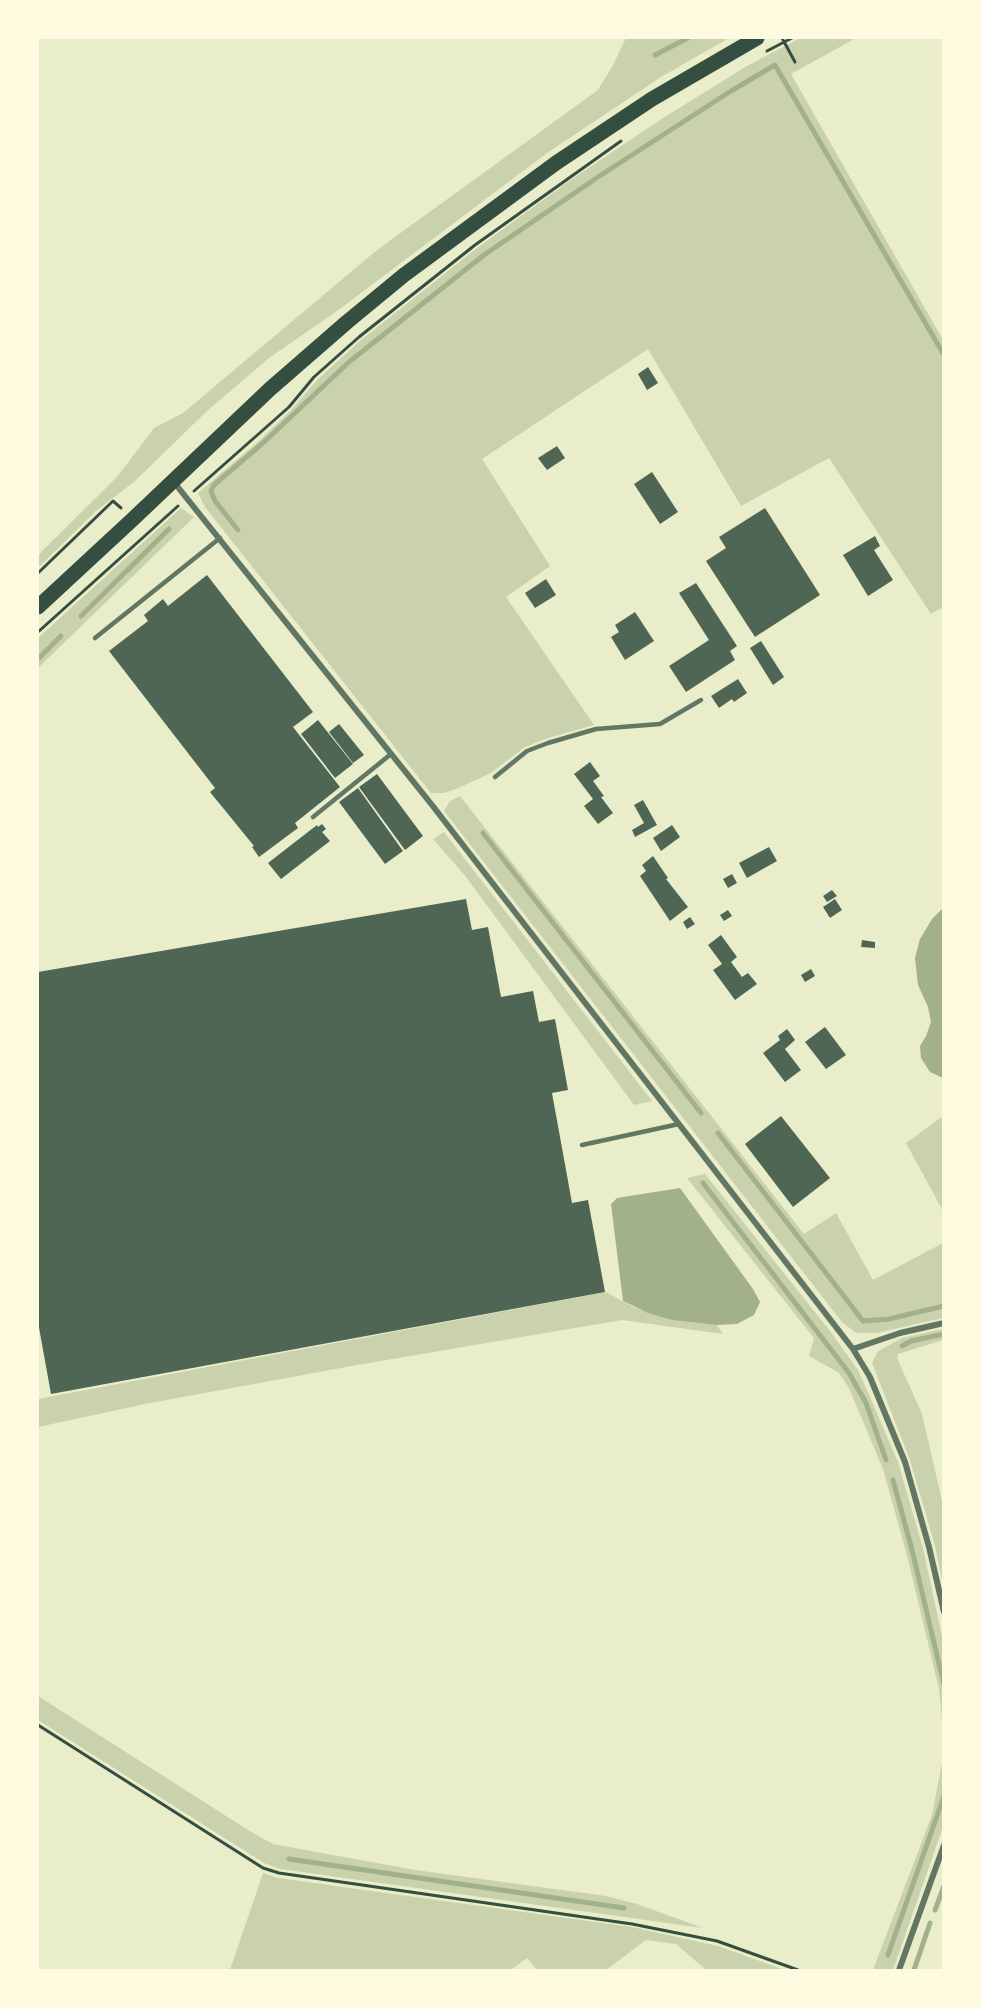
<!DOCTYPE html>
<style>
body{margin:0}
#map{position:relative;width:981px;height:2008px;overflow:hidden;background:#e9edc9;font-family:Jost,sans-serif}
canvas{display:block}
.frame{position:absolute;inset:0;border:39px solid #fefae0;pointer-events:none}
</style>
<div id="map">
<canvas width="981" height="2008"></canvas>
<div class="frame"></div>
</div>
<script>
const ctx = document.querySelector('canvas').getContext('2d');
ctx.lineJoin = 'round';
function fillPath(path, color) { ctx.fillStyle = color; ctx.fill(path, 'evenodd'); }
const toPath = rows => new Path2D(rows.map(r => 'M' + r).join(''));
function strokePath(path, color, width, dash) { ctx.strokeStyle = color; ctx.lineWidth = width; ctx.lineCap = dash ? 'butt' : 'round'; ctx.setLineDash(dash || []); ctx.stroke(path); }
const green = toPath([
 [626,38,729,38,661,77,547,153,337,311,269,358,207,411,135,481,96,511,38,568,38,555,117,477,154,428,183,413,377,250,598,90,613,65],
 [800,38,856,38,791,74,943,340,943,607,931,614,829,458,741,506,648,349,482,459,550,566,506,597,594,725,548,738,525,747,491,773,456,789,444,793,431,793,205,507,198,493,260,440,291,410,318,379,361,340,477,248,569,181,663,118,747,66],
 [181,508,194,517,38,668,38,638],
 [460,796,804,1234,836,1213,873,1280,943,1243,943,1318,877,1333,856,1333,842,1322,444,811,450,801],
 [444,832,652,1101,634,1105,466,877,433,839],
 [943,1116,943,1211,906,1143],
 [705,1174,830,1331,858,1370,863,1381,898,1462,923,1548,943,1641,943,1731,939,1689,907,1555,883,1469,849,1388,839,1373,809,1356,814,1338,687,1178],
 [606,1292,633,1307,670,1320,717,1325,723,1334,622,1320,357,1365,145,1404,38,1427,38,1399],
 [943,1329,943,1340,898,1354,897,1358,922,1414,943,1505,943,1584,935,1546,910,1460,872,1363,878,1351,902,1338],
 [38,1696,248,1830,273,1844,415,1870,606,1896,637,1904,703,1928,280,1869,264,1863,38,1720],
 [943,1758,943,1827,893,1970,873,1970,932,1815],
 [263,1873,278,1878,632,1927,718,1946,785,1970,706,1970,676,1944,646,1940,606,1970,537,1970,527,1958,511,1970,230,1970]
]);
const water = toPath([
 [943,908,943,1078,930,1072,921,1058,920,1046,926,1036,931,1022,928,1007,918,985,915,958,920,939,932,919],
 [680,1188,753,1289,760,1302,754,1315,737,1324,717,1325,671,1320,648,1313,623,1301,611,1204,617,1198]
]);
const stream = toPath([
 [655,55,688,38],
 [238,530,215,501,211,491,214,485,264,442,349,362,484,255,601,175,731,91,775,65,944,355],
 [81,616,169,529],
 [38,659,61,636],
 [483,833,701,1113],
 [718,1133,863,1321,889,1319,944,1306],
 [703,1183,849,1373,866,1403,886,1460],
 [902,1346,911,1341,944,1334],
 [893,1480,912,1550,944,1685],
 [289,1859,624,1908],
 [935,1910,944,1886],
 [888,1955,944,1796],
 [914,1970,930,1923]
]);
const building = toPath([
 [648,367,658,383,647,390,638,374],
 [557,446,565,458,547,470,538,458],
 [652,472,678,512,660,524,634,484],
 [765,508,820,595,755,637,706,561,726,548,719,537],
 [875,536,880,546,874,550,893,580,868,596,843,555],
 [207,575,313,712,293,727,340,787,295,823,298,828,259,857,252,847,254,846,210,792,215,788,109,651,148,621,144,615,163,599,168,606],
 [546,579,556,595,535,608,525,593],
 [696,583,737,646,730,651,735,660,686,692,669,666,709,640,679,593],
 [635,612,654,641,625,660,611,637,619,632,615,625],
 [761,641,784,677,773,685,750,648],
 [738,679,747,693,734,702,732,699,719,708,711,696],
 [318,720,353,764,335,778,301,734],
 [339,724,364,755,353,763,329,732],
 [590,762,600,776,593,781,604,796,601,797,613,813,598,824,584,806,593,799,574,774],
 [377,774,423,836,405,850,359,787],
 [358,788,403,851,385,864,339,802],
 [643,800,657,825,635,837,632,830,644,823,634,805],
 [322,824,326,829,322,832,330,841,281,879,268,863,317,825,318,827],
 [672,825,680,837,661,851,653,838],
 [769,847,777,861,747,878,739,863],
 [653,856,668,878,666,879,688,907,670,921,640,876,646,871,642,865],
 [732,874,737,883,728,888,723,879],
 [832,890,837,896,827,902,823,896],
 [466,899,472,930,488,927,501,997,533,991,539,1022,555,1019,568,1090,552,1093,572,1203,588,1200,605,1292,51,1394,38,1322,38,972],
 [835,899,842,910,830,918,823,907],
 [728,910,732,916,724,921,720,915],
 [690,917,695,924,687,929,683,922],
 [721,935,737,957,731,962,742,977,748,973,757,984,735,1000,713,970,722,964,708,945],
 [862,940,875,942,875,948,861,947],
 [811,969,815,976,805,982,801,975],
 [825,1027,846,1055,826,1069,805,1042],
 [787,1029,795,1040,785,1049,801,1070,785,1082,763,1053,780,1040,778,1036],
 [781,1116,830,1178,793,1207,745,1144]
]);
const path = toPath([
 [782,38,795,62],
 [767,51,792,38],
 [194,491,289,407,314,377,359,337,475,245,621,141],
 [38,573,113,501,121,508],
 [38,632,178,506],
 [38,1725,263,1868,279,1873,632,1924,717,1941,798,1970]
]);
const service = toPath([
 [95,638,220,538],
 [495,777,527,751,548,743,596,729,660,724,701,700],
 [313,817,391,754],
 [582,1145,679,1124]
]);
const minor = toPath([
 [173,481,432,805,853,1349,870,1377,905,1462,929,1547,944,1612],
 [853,1349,900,1333,944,1323],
 [899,1970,944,1845]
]);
const primary = toPath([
 [38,607,133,519,270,389,347,322,404,275,556,163,652,99,757,38]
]);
fillPath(green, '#cad2ad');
fillPath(water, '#a3b18a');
strokePath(stream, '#a3b18a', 5);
fillPath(building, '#4f6655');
strokePath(path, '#344e41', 3);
strokePath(service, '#617663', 4.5);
strokePath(minor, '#617663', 6);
strokePath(primary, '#344e41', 15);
</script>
